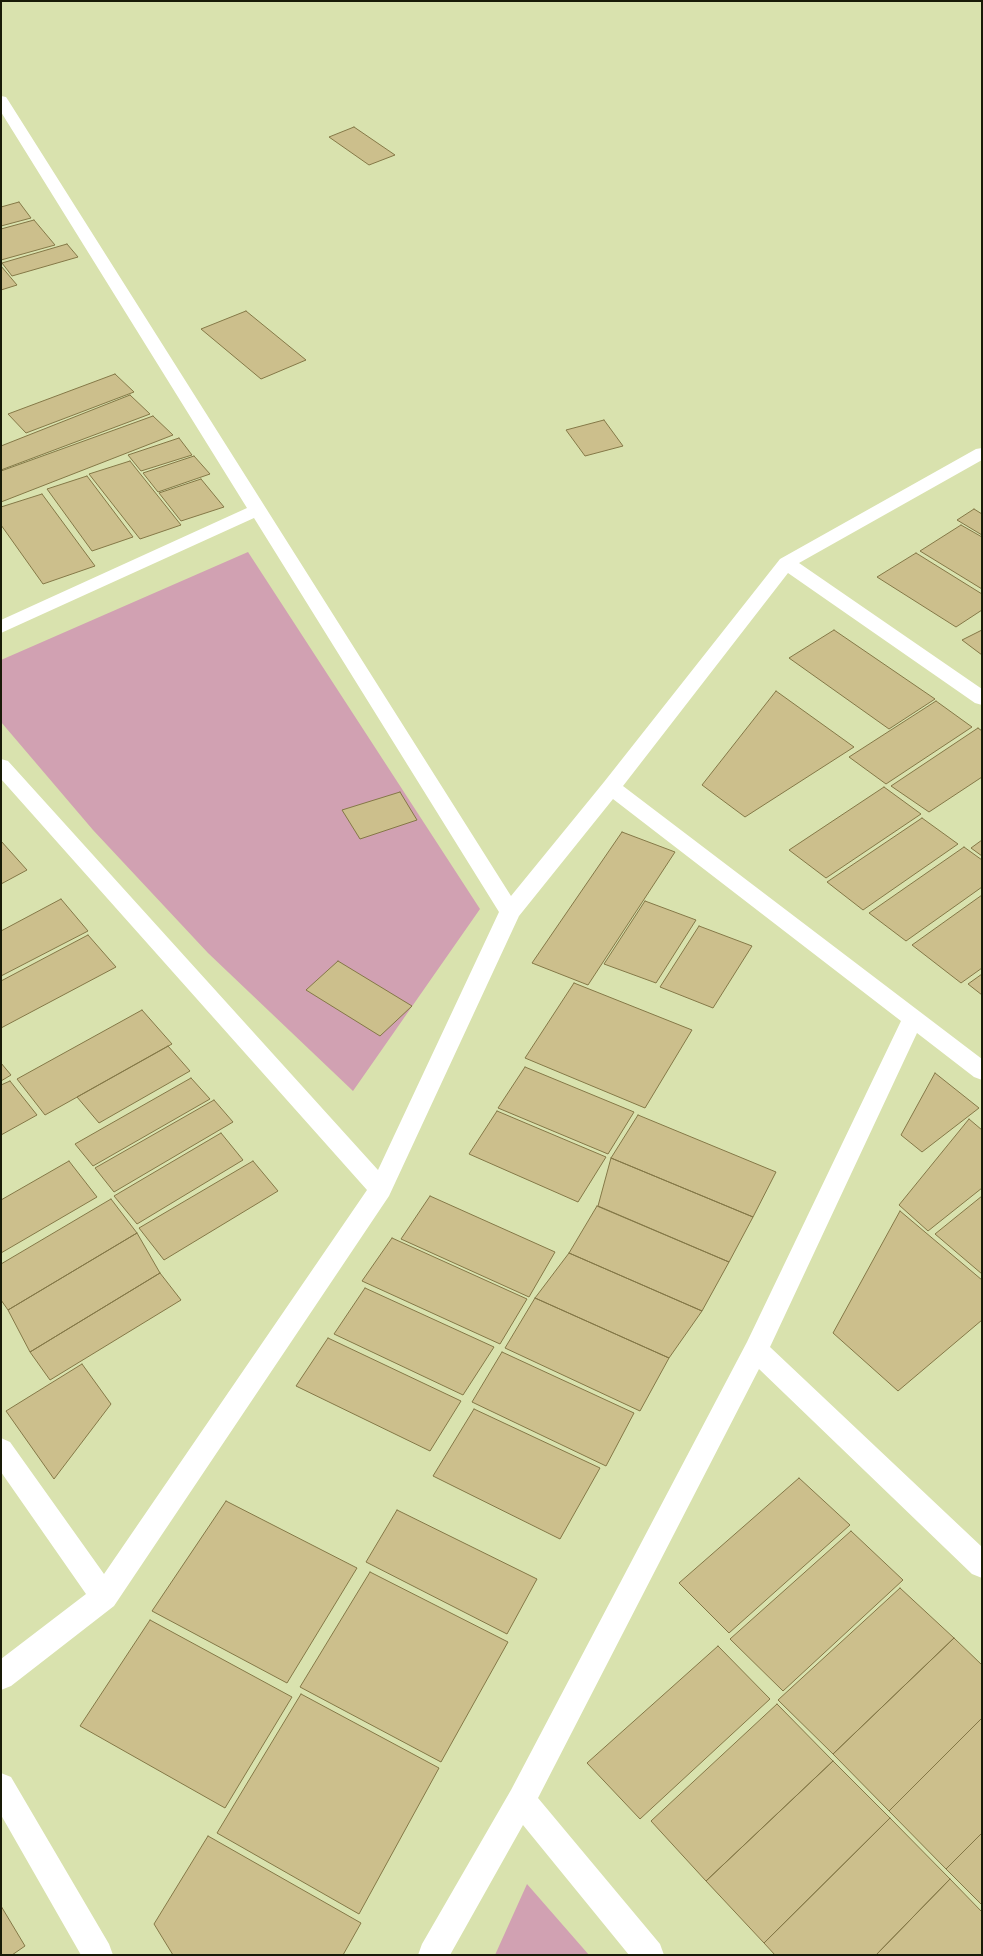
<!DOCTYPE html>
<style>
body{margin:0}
#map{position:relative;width:983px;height:1956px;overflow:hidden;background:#d9e2ae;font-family:Montserrat,sans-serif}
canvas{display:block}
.frame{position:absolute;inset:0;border:2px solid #181a07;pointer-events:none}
</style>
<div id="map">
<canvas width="983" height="1956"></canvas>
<div class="frame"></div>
</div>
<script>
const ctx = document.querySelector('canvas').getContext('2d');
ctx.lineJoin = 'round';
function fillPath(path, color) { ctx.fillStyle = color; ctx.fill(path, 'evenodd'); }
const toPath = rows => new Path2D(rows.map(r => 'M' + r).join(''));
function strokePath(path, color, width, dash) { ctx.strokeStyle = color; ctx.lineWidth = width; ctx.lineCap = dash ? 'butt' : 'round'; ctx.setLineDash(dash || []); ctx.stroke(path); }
const green = toPath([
 [248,552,480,909,353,1091,208,953,93,830,1,722,1,660],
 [527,1884,589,1955,495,1955]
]);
const building = toPath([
 [354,127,395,155,369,165,329,137,354,127],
 [19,202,31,218,1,226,1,207,19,202],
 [34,220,55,245,1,260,1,229,34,220],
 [67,244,78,257,12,276,2,263,67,244],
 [1,266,17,285,1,290,1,266],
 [246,311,306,360,261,379,201,329,246,311],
 [115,374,134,392,26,433,8,414,115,374],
 [130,395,150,414,1,470,1,446,130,395],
 [153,416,173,435,1,502,1,471,153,416],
 [604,420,623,446,585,456,566,430,604,420],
 [179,438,192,455,141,471,128,455,179,438],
 [194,456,210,474,158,492,143,473,194,456],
 [130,461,181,525,140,539,89,474,130,461],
 [87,476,133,537,92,551,47,489,87,476],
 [201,479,224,507,181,521,159,493,201,479],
 [42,494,95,566,43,584,1,525,1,507,42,494],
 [974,509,982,514,982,535,957,520,974,509],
 [961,525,982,537,982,589,920,551,961,525],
 [916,553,982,594,982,610,956,627,877,577,916,553],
 [834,630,935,699,889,729,789,658,834,630],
 [982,630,982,655,962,640,982,630],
 [776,691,854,747,745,817,702,785,776,691],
 [936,701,972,727,886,784,849,757,936,701],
 [978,728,982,731,982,777,929,812,891,786,978,728],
 [884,787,921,814,826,878,789,850,884,787],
 [400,792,417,820,360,839,342,810,400,792],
 [922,818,958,844,863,910,827,882,922,818],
 [622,832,675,852,588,985,532,963,622,832],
 [982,840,982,856,971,848,982,840],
 [1,841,27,870,1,884,1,841],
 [964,847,982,860,982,887,906,941,869,913,964,847],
 [982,895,982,968,961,983,912,945,982,895],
 [61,899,88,931,1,976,1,931,61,899],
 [645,901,696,920,656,983,604,964,645,901],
 [699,926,752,946,713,1008,660,987,699,926],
 [88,935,116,967,1,1028,1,981,88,935],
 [338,961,412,1006,380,1036,306,990,338,961],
 [982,974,982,995,968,984,982,974],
 [574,983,692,1030,645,1108,525,1058,574,983],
 [142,1010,172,1044,45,1115,17,1079,142,1010],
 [168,1046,190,1071,99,1123,77,1097,168,1046],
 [1,1063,11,1075,1,1081,1,1063],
 [525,1067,634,1112,608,1154,498,1108,525,1067],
 [935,1073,979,1108,922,1152,901,1135,935,1073],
 [191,1078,210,1099,93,1166,75,1144,191,1078],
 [10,1081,37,1115,1,1135,1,1085,10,1081],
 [214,1100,233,1122,114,1192,95,1168,214,1100],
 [497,1111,606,1157,578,1202,469,1154,497,1111],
 [638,1115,776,1172,753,1217,611,1158,638,1115],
 [969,1119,982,1130,982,1188,928,1231,899,1205,969,1119],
 [221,1133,243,1160,137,1224,114,1196,221,1133],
 [611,1158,753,1217,729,1262,598,1206,611,1158],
 [69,1161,97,1197,1,1253,1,1200,69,1161],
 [253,1161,278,1191,164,1260,139,1228,253,1161],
 [430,1196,555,1252,529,1297,401,1239,430,1196],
 [982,1196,982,1274,935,1234,982,1196],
 [111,1199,137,1233,8,1310,1,1300,1,1264,111,1199],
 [597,1206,729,1262,702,1311,569,1253,597,1206],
 [900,1211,982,1280,982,1320,898,1391,833,1333,900,1211],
 [137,1233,160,1273,30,1352,8,1310,137,1233],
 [392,1238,527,1299,500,1344,362,1281,392,1238],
 [569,1253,702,1311,669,1358,535,1298,569,1253],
 [160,1273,181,1300,50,1380,30,1352,160,1273],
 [365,1288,494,1347,463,1395,334,1334,365,1288],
 [535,1298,669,1358,640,1411,505,1348,535,1298],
 [328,1338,461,1401,430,1451,296,1386,328,1338],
 [502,1352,634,1413,606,1466,472,1402,502,1352],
 [82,1364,111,1404,54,1479,6,1411,82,1364],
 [474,1409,600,1468,560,1539,433,1476,474,1409],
 [799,1478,850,1525,729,1633,679,1583,799,1478],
 [226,1501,357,1568,287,1683,152,1611,226,1501],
 [397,1510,537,1579,507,1634,366,1562,397,1510],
 [851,1531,903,1580,783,1691,730,1639,851,1531],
 [370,1572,508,1642,441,1762,300,1687,370,1572],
 [900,1588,954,1638,833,1754,778,1700,900,1588],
 [150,1620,292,1697,225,1808,80,1726,150,1620],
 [954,1638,982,1665,982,1718,889,1811,833,1754,954,1638],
 [718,1646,770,1699,640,1819,587,1763,718,1646],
 [301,1694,439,1768,359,1914,217,1833,301,1694],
 [777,1704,833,1761,706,1881,651,1821,777,1704],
 [982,1718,982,1833,946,1869,889,1811,982,1718],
 [833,1761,890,1818,764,1943,706,1881,833,1761],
 [890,1818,950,1879,876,1955,775,1955,764,1943,890,1818],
 [982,1833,982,1905,946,1869,982,1833],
 [208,1836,361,1923,343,1955,173,1955,154,1924,208,1836],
 [950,1879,982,1912,982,1955,876,1955,950,1879],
 [1,1906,25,1946,12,1955,1,1955,1,1906]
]);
const minor = toPath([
 [1,96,6,97,8,100,511,896,604,782,780,559,976,449,982,448,982,460,799,563,982,689,982,705,975,703,788,573,623,786,982,1059,982,1080,974,1077,917,1033,770,1347,982,1547,982,1578,972,1574,759,1369,538,1798,660,1944,664,1955,629,1955,523,1825,450,1955,418,1955,422,1944,511,1790,747,1342,901,1021,613,799,519,916,389,1196,114,1606,11,1686,1,1690,1,1659,86,1594,1,1472,1,1438,10,1442,104,1574,367,1190,1,779,1,759,8,761,378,1170,499,912,254,518,1,633,1,620,247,508,1,112,1,96],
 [1,1773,11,1777,109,1944,113,1955,81,1955,1,1815,1,1773]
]);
fillPath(green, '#d1a1b2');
fillPath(building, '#ccbf8c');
strokePath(building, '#847847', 1);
fillPath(minor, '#fff');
</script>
